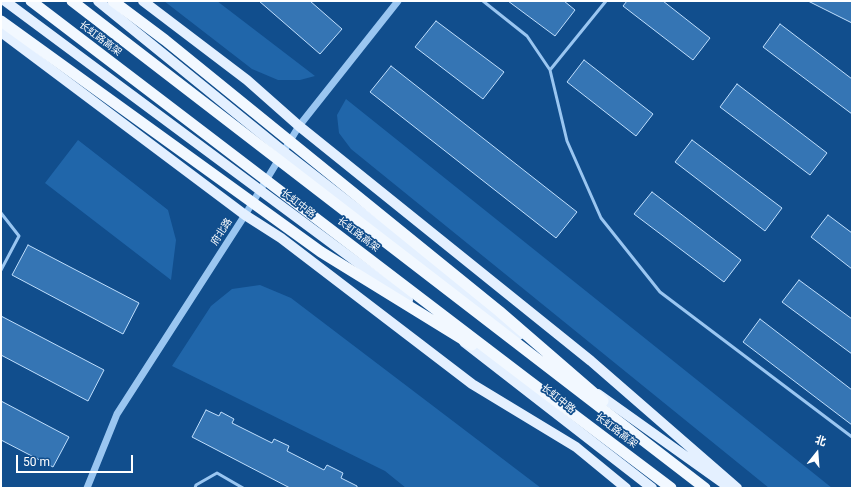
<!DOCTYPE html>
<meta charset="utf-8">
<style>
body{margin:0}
#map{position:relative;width:853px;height:489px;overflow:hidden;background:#114e8d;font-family:Roboto,"Noto Sans SC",sans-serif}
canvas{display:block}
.frame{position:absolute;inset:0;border:2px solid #fff;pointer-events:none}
.north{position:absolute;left:797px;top:433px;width:40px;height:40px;-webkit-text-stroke:3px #114e8d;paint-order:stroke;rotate:17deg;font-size:11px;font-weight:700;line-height:16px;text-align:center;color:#fff}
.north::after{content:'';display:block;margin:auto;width:14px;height:18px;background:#fff;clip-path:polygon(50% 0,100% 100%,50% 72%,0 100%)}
.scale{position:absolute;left:16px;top:455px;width:117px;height:18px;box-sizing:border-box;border:2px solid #fff;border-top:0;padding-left:5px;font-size:12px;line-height:14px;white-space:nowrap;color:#fff;-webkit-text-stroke:3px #114e8d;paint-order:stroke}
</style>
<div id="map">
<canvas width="853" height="489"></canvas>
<div class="frame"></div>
<div class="north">北</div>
<div class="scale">50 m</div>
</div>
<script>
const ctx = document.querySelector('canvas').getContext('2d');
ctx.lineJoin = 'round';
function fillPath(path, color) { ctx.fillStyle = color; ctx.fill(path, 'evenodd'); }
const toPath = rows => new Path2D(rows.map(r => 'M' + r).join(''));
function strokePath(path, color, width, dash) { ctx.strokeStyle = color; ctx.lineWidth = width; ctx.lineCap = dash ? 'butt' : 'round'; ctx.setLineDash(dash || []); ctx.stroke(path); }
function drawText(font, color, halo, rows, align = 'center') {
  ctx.font = font + ' Roboto,"Noto Sans SC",sans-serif'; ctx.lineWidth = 3.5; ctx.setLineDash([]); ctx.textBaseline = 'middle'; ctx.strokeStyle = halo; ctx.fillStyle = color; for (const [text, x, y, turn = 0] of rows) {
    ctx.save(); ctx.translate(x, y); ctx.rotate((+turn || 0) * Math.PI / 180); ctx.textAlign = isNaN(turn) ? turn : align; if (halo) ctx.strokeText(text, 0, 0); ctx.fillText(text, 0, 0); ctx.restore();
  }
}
const green = toPath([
 [164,1,217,1,315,76,300,80,278,80,252,69],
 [346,99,832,488,769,488,351,149,339,133,337,115],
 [78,140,168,210,176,240,171,280,45,183],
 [260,285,291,298,541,488,406,488,385,471,172,366,211,306,232,289]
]);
const building = toPath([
 [259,1,310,1,342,29,320,54,259,1],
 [508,1,564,1,575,10,555,36,508,1],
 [627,1,663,1,710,38,693,60,623,6,627,1],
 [808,1,852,1,852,23,808,1],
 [436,21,504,72,483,99,415,47,436,21],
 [780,24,852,79,852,114,763,47,780,24],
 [584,60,653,114,636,136,567,82,584,60],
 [391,66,577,212,556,238,370,92,391,66],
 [737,84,827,153,810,175,720,107,737,84],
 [692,140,782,208,765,231,675,162,692,140],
 [652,192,741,260,724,282,634,214,652,192],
 [828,215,852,233,852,269,811,237,828,215],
 [28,245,139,303,123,334,12,275,28,245],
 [799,280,852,319,852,354,782,302,799,280],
 [1,316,104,370,88,401,1,355,1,316],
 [760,319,852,390,852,425,743,342,760,319],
 [1,401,69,437,53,467,1,440,1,401],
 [206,410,219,416,221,412,234,419,232,423,272,443,274,439,289,446,287,451,324,470,327,465,343,473,341,478,357,486,357,488,290,488,192,437,206,410]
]);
const service = toPath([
 [483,1,527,36,550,70,567,141,601,218,660,292,852,437],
 [550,70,606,1],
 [1,213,19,236,1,270],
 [195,488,196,485,217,473,243,488]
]);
const tertiary = toPath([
 [87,488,117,414,245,215,299,126,398,1]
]);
const primary = toPath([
 [5,1,408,300],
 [98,1,284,152,519,335],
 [143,1,247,80,299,126,591,361,737,488],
 [1,32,245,215,281,238,472,384,576,447,626,488],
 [464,342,652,488],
 [598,394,730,488]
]);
const trunkBridge = toPath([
 [31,1,528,380,671,488],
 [72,1,705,488],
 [113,1,165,40,499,311,603,401],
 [1,21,321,252,472,345]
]);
const streetNames = [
 ["长虹路高架",100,39,37],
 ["长虹中路",298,204,37],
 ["府北路",222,232,-57],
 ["长虹路高架",358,235,37],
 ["长虹中路",558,399,38],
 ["长虹路高架",616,431,37]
];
fillPath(green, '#2066aa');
fillPath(building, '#3575b4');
strokePath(building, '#c0dffd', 1);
strokePath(service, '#9ac6f1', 3);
strokePath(tertiary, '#9ac6f1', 7);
strokePath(primary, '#e4f0ff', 10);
strokePath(trunkBridge, '#f2f8ff', 11);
drawText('10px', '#fff', '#114e8d', streetNames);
</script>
